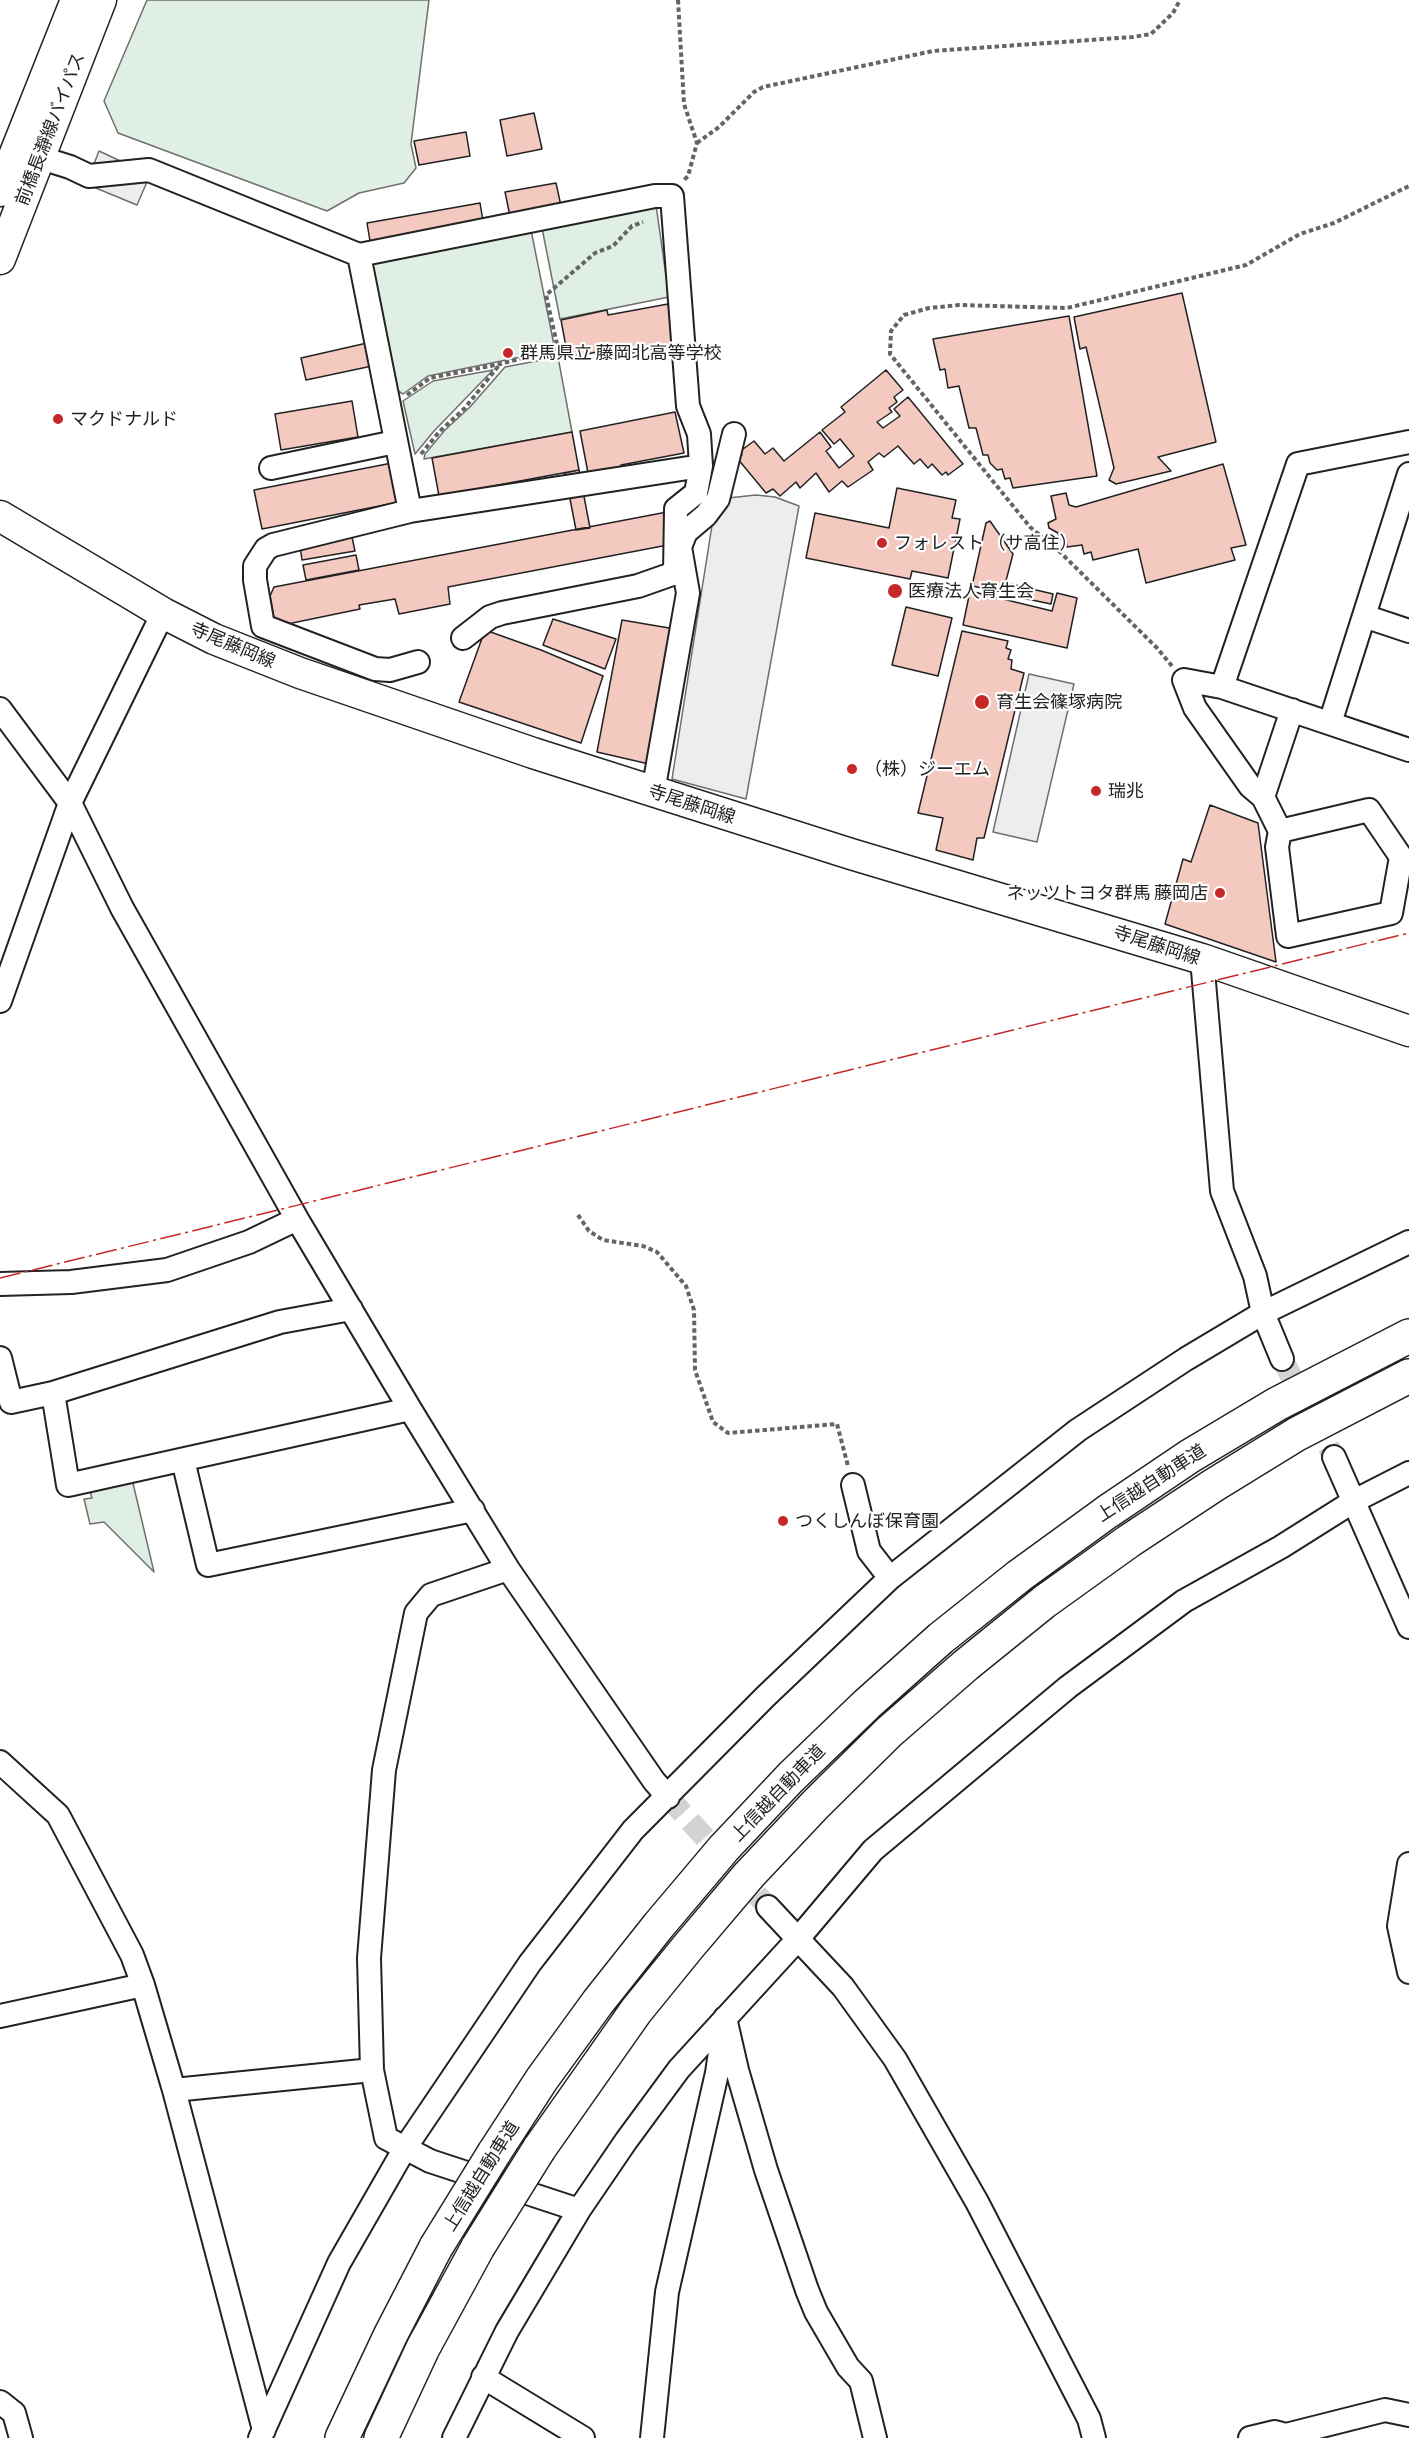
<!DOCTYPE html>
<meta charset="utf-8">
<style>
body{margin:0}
canvas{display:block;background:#fff}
</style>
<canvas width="1409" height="2438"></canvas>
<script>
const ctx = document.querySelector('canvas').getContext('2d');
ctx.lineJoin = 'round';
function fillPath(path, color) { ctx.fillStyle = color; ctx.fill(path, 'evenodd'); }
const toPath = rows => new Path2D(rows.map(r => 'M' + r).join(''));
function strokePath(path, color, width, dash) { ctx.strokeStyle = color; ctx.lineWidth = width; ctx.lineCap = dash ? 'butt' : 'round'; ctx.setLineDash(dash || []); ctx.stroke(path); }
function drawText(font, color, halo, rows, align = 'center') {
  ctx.font = font + ' Commissioner,"Noto Sans JP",sans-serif'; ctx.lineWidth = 4.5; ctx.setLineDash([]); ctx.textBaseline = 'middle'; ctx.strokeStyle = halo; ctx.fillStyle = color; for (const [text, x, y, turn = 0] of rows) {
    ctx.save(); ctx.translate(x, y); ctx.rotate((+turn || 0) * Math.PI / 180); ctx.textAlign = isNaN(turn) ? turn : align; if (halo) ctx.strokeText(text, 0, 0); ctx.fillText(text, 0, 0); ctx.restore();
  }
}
const green = toPath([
 [147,0,429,0,411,144,416,168,404,183,359,193,327,211,118,133,104,101,147,0],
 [656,205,669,297,560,319,542,228,656,205],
 [530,225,555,350,428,376,403,394,387,384,362,258,530,225],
 [558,357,572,432,424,459,425,454,445,430,470,407,505,367,558,357],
 [493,370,434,431,415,454,403,401,433,381,493,370],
 [132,1479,154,1572,104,1522,90,1524,84,1499,92,1498,89,1488,132,1479]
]);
const parking = toPath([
 [99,151,150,175,137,205,86,184,99,151],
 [756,495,775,497,799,506,746,799,672,779,713,519,728,498,756,495],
 [1029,674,1074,684,1037,842,993,832,1029,674]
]);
const building = toPath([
 [534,113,542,149,507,156,500,120,534,113],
 [466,132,470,156,419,165,414,141,466,132],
 [556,183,561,206,510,216,505,192,556,183],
 [480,203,484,227,371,247,367,223,480,203],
 [1182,293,1216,442,1158,457,1171,471,1116,484,1109,480,1114,468,1086,347,1080,349,1074,317,1182,293],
 [668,304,676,344,618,356,616,348,568,358,561,320,607,310,608,315,668,304],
 [1069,316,1097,476,1013,488,1010,478,1005,479,1002,469,997,470,990,463,988,455,983,455,976,428,969,428,959,386,948,388,945,369,940,370,933,339,1069,316],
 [367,343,372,366,306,380,301,358,367,343],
 [886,370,903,390,894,397,897,402,889,408,892,412,877,422,883,428,900,416,894,409,908,397,963,464,948,475,946,472,942,475,932,464,928,468,920,459,914,464,898,446,884,457,879,453,868,462,873,470,848,487,842,481,829,492,816,473,800,488,796,482,780,496,773,489,766,493,737,458,742,455,739,452,754,441,765,454,773,448,784,461,820,432,831,447,826,451,839,468,854,456,840,439,834,444,822,430,845,412,841,407,886,370],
 [352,401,358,437,281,450,275,414,352,401],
 [675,412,684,453,621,465,622,472,588,473,580,431,675,412],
 [572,432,579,470,439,496,432,458,572,432],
 [397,462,405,501,262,529,254,490,397,462],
 [1223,464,1246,545,1231,548,1235,560,1146,583,1138,549,1093,560,1091,552,1084,554,1082,545,1067,547,1066,538,1059,539,1058,533,1049,528,1048,523,1056,519,1051,496,1066,493,1069,505,1076,507,1223,464],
 [579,470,590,528,576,530,565,473,579,470],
 [897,488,956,500,952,518,960,519,948,578,912,571,910,579,806,558,815,513,889,528,897,488],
 [667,512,673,544,448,587,450,604,399,614,395,599,359,605,360,609,273,627,270,619,274,618,270,596,274,587,667,512],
 [990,521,1013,554,1003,592,972,586,986,523,990,521],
 [352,537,355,551,302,560,300,546,352,537],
 [356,555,359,570,306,580,303,565,356,555],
 [1011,584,1053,594,1051,604,1008,595,1011,584],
 [970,591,1052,611,1057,593,1077,598,1067,648,963,625,970,591],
 [906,607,952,618,938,676,892,665,906,607],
 [553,619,616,639,605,669,543,645,553,619],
 [622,620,675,629,649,764,597,752,622,620],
 [485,630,541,650,603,676,581,743,459,702,485,630],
 [962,631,1008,641,1006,648,1011,650,1008,659,1012,660,1011,669,1024,673,984,838,977,838,973,860,936,850,943,818,918,813,962,631],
 [1210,805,1258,823,1276,962,1165,924,1183,859,1191,862,1210,805]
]);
const minorTunnel = toPath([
 [1282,1359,1334,1457],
 [668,1797,768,1907]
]);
const path = toPath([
 [678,0,684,104,697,143,688,176,684,180],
 [697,143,719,127,754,92,763,87,933,51,1133,37,1151,34,1173,13,1180,0],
 [407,395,430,378,500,364,558,349,546,295,595,253,613,246,632,226,643,222],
 [421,454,439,432,465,408,500,364],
 [1172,666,1157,648,1058,550,1030,527,890,354,891,331,904,315,929,308,959,305,1067,308,1246,265,1300,234,1334,223,1409,186],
 [578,1215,589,1231,603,1240,643,1246,657,1252,686,1286,694,1310,695,1370,713,1422,728,1433,837,1424,848,1466]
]);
const minor = toPath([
 [38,157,70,167,89,176,149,170,359,255,410,511],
 [359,255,655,196,672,196,688,406,699,434,701,466,696,493,676,509,675,573,638,586,502,613,490,617,463,638],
 [271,468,395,442],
 [1364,616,1409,631],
 [418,662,390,670,375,669,263,626,255,580,255,566,266,549,273,545,410,511,701,466],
 [1222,687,1298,464,1409,442],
 [0,709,70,803,122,908,297,1219,410,1409,508,1569,654,1781,668,1797],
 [1330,723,1409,474],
 [653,792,688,593,680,547,686,532,706,515,718,499,734,434],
 [1263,797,1292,710],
 [1280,831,1369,810,1401,857,1391,913,1288,936,1277,847,1280,831,1263,797,1250,786,1195,708,1184,680,1222,687,1409,750],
 [1202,959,1222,1191,1255,1276,1263,1313,1282,1359],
 [0,1001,70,803,163,613],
 [0,1284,71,1282,167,1270,249,1242,297,1219],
 [0,1358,11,1402,53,1393,280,1322,351,1309],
 [53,1393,68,1485,410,1409],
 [1334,1457,1409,1627],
 [183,1460,208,1565,473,1510],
 [853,1485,869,1551,890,1578],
 [508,1569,431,1595,416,1613,384,1770,369,1958,372,2070,386,2138,430,2161,579,2210],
 [0,1762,58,1815,132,1955,143,1985,174,2090,264,2430],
 [1409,1864,1399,1926,1409,1972],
 [768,1907,843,1987,895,2059,977,2202,1089,2419,1094,2438],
 [0,2016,143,1985],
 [725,2018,737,2070,766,2170,807,2290,816,2312,848,2367,861,2381,875,2438],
 [174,2090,372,2070],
 [483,2377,583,2438],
 [0,2402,14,2413,21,2438],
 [260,2438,339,2263,405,2148,530,1963,633,1830,766,1696,890,1578,1078,1430,1186,1359,1263,1313,1409,1242],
 [454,2438,507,2331,579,2210,626,2141,679,2069,797,1940,873,1850,1068,1687,1184,1601,1281,1547,1354,1501,1409,1473],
 [652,2438,667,2292,717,2073,723,2031],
 [1250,2438,1275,2432,1286,2435,1385,2410,1409,2415]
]);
const major = toPath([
 [0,191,76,0],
 [0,259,101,0],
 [0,516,163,613,214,639,300,673,533,753,643,788,851,854,1202,959,1409,1031]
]);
const highway = toPath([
 [539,2149,636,2011,688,1947,749,1875,816,1804,889,1732,966,1665,1044,1602,1129,1541,1214,1485,1297,1434,1409,1376],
 [494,2153,542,2079,598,2002,659,1925,724,1848,791,1777,867,1704,941,1638,1019,1576,1107,1512,1190,1456,1277,1404,1409,1336],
 [342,2438,391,2334,436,2247],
 [381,2438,423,2348,478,2247]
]);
const highwayBridge = toPath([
 [436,2247,494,2153],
 [478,2247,539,2149]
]);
const power = toPath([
 [0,1278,1409,933]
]);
const markers = [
 [508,353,6,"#c62828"],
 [58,419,6,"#c62828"],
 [882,543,6,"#c62828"],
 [895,591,8,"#c62828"],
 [982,702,8,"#c62828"],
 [852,769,6,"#c62828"],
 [1096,791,6,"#c62828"],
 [1220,893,6,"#c62828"],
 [783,1521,6,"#c62828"]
];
const streetNames = [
 ["前橋長瀞線バイパス",50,129,-69],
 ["寺尾藤岡線",233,645,23],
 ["寺尾藤岡線",692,804,18],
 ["寺尾藤岡線",1157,945,18],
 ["上信越自動車道",1151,1483,-33],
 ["上信越自動車道",778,1793,-46],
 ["上信越自動車道",481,2176,-58]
];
const poiNames = [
 ["群馬県立 藤岡北高等学校",520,353],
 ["マクドナルド",70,419],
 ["フォレスト （サ高住）",894,543],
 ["医療法人育生会",908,591],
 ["育生会篠塚病院",996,702],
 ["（株）ジーエム",864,769],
 ["瑞兆",1108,791],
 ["ネッツトヨタ群馬 藤岡店",1208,893,"right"],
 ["つくしんぼ保育園",795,1521]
];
fillPath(green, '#e0efe3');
strokePath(green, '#6f6f6f', 1.5);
fillPath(parking, '#ededed');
strokePath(parking, '#6f6f6f', 1.5);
fillPath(building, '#f3c9c0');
strokePath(building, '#222', 1.5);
strokePath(minorTunnel, '#d3d3d3', 22, [22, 11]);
strokePath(minor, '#222', 26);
strokePath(major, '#222', 33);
strokePath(highway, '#222', 36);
strokePath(path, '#646464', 4, [4.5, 3]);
strokePath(minor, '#fff', 22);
strokePath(major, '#fff', 30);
strokePath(highway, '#fff', 33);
strokePath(highwayBridge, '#222', 36, []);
strokePath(highwayBridge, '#fff', 33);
strokePath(power, '#c62828', 1.5, [21, 4.5, 3, 4.5]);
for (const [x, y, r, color] of markers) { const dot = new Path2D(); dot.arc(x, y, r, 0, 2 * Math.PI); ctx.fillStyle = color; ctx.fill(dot); strokePath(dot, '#fff', 2); }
drawText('18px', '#222', '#fff', streetNames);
drawText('18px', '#222', '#fff', poiNames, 'left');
</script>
